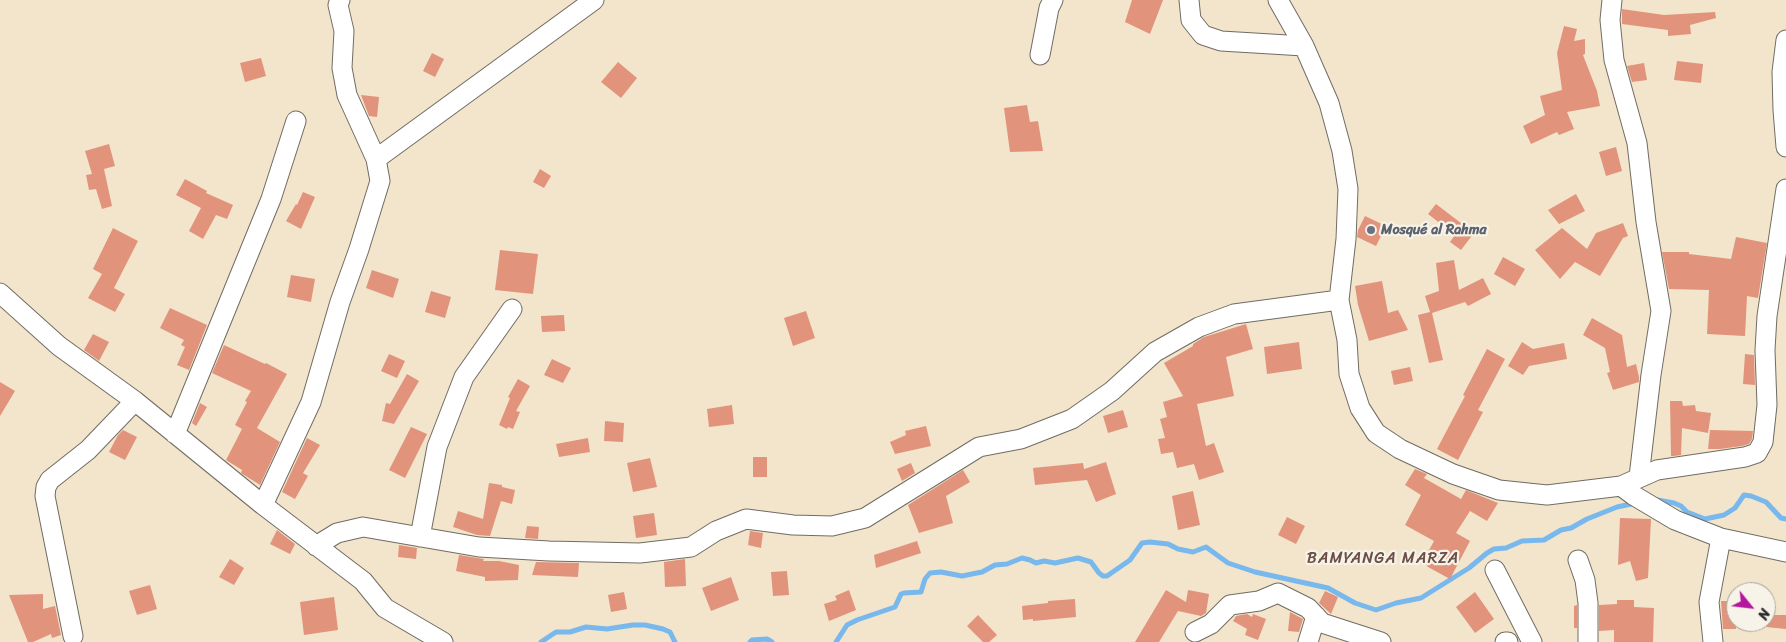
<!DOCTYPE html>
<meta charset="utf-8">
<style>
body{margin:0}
#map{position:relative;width:1786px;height:642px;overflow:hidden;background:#f2e5cc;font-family:Sriracha,sans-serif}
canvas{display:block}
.north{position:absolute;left:1726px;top:582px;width:50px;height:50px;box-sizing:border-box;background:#f7f3e8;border:1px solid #a5a39c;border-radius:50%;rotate:119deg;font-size:14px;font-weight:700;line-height:20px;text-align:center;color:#2b2b2b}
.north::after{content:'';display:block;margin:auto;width:18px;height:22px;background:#b5179e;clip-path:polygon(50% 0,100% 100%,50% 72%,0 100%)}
</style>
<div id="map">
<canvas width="1786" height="642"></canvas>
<div class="north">N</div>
</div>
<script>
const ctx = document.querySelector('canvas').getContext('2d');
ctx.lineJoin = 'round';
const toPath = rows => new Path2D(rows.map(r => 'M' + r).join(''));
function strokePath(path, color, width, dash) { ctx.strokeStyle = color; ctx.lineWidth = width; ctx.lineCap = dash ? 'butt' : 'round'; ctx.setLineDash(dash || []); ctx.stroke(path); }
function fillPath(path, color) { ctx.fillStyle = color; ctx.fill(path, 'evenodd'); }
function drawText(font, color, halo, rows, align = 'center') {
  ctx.font = font + ' Sriracha,sans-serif'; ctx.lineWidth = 4.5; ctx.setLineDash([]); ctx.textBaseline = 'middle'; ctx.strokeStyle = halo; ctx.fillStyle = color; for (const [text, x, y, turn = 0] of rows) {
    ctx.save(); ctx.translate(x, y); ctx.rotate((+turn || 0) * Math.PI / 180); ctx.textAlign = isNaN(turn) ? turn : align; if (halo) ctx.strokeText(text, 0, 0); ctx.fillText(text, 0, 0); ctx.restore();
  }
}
const stream = toPath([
 [1652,499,1674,503,1681,506,1687,512,1705,519,1724,515,1735,508,1744,495,1751,496,1766,502,1781,518,1786,519],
 [541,642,556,632,570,632,586,627,607,629,633,625,645,625,663,629,670,632,675,642],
 [750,642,752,640,767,639,772,642],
 [836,642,847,625,857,620,895,607,901,594,904,593,921,592,925,579,930,573,941,572,962,576,982,572,995,565,1007,564,1022,558,1030,560,1036,563,1044,561,1055,563,1078,558,1091,562,1099,573,1103,576,1107,576,1130,560,1142,543,1150,542,1168,544,1178,549,1193,552,1206,547,1228,563,1255,572,1328,588,1355,603,1376,610,1396,603,1421,598,1469,568,1487,553,1494,549,1506,548,1522,541,1544,540,1561,530,1571,528,1587,519,1617,507,1636,503]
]);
const building = toPath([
 [1132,0,1163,0,1150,34,1125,22],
 [1622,9,1664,15,1715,12,1716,18,1690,25,1691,34,1668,36,1668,30,1622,24],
 [1564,26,1577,29,1574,41,1585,39,1585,54,1583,55,1597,91,1600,106,1567,112,1574,129,1559,135,1557,132,1531,144,1523,126,1545,115,1540,96,1562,90,1557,53],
 [432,53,444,59,435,77,423,71],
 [261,58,266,76,245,82,240,63],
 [1677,61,1703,64,1701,83,1674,80],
 [618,62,637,78,621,98,601,82],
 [1644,63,1647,80,1632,82,1627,66],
 [361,95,379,97,377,117,369,116],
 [1027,105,1030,122,1038,121,1043,151,1010,152,1004,108],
 [109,144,115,166,104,169,112,206,102,209,96,189,89,190,86,175,92,174,85,151],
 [1616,147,1622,171,1606,176,1599,152],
 [540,169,551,176,544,188,533,182],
 [185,179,207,191,206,193,233,205,227,219,216,215,203,239,189,231,201,208,176,195],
 [303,192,315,197,301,229,286,221,296,204,297,205],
 [1576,194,1585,211,1559,224,1548,210],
 [1436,204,1474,233,1461,250,1450,242,1455,235,1428,214],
 [1365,216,1386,226,1376,246,1357,237,1358,230],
 [1623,223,1628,236,1623,238,1600,276,1575,262,1560,279,1535,250,1562,228,1587,249,1596,233],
 [113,228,138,241,114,288,125,294,115,312,88,298,102,274,93,269],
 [1736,237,1767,243,1758,298,1747,296,1745,336,1707,334,1709,290,1669,289,1662,252,1689,252,1689,254,1731,259],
 [500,250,538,254,533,294,495,290],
 [1503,257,1525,269,1515,286,1494,274],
 [1454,260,1459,290,1483,278,1491,294,1468,306,1465,302,1432,313,1443,360,1429,363,1418,315,1430,312,1425,296,1439,291,1436,263],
 [372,270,399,279,393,298,366,288],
 [291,275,315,279,311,302,287,297],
 [1382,281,1388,313,1398,310,1408,330,1369,341,1358,305,1355,286],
 [431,291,451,297,445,318,425,312],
 [170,308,207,325,189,370,177,365,185,347,181,345,184,340,160,328],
 [806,311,815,338,793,346,784,318],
 [564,315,565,331,542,332,541,316],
 [1592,318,1622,335,1627,367,1636,364,1639,377,1639,382,1613,390,1607,373,1610,372,1605,348,1583,335],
 [1246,324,1253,349,1226,357,1234,396,1197,404,1206,446,1214,443,1224,472,1199,480,1194,464,1177,468,1173,452,1161,454,1158,439,1165,438,1160,419,1167,417,1163,402,1183,396,1164,363,1193,346,1193,344,1204,337],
 [93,334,109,342,99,361,84,350],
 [1299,342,1302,369,1267,374,1264,347],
 [1522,342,1533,349,1564,343,1567,359,1529,366,1523,375,1508,366],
 [224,345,265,364,266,363,287,374,257,428,280,442,260,485,241,473,242,470,226,460,242,429,235,425,247,402,245,401,251,391,212,373],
 [1487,349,1505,359,1478,410,1483,412,1458,460,1437,449,1465,396,1463,395],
 [389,354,405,361,397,378,381,371],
 [1745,354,1754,355,1755,385,1743,384],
 [552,359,571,368,563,383,544,375],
 [1410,367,1413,381,1394,385,1391,371],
 [407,374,419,381,394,424,382,421,386,403,390,404],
 [518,379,530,386,516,411,520,412,513,429,508,427,507,429,499,425,510,398,508,397],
 [0,382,15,391,0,416],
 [1670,401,1682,401,1683,406,1695,405,1696,411,1711,413,1708,433,1682,428,1681,455,1674,456,1671,456],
 [200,403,207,407,196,426,192,423],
 [732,405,734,424,709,427,707,409],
 [1123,410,1128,427,1108,433,1103,416],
 [605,421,624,423,623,442,604,441],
 [926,426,931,446,895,454,890,442,906,435,905,431],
 [411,427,427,434,405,478,389,470],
 [123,430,137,437,125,460,109,452,118,435],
 [1710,430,1753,431,1752,439,1749,444,1742,446,1720,449,1708,449],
 [307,438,320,445,303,473,308,476,295,499,282,492],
 [588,438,590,452,559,457,556,444],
 [753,457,767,457,767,477,753,477],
 [650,458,657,487,633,492,627,463],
 [1106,462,1116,494,1096,502,1087,480,1035,485,1033,468,1083,463,1084,469],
 [911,463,915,473,902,481,897,469],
 [1415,469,1427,474,1424,478,1461,499,1466,490,1498,503,1487,521,1470,511,1456,533,1470,541,1450,579,1428,567,1423,561,1434,541,1405,525,1421,495,1405,485],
 [963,470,970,482,946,496,953,523,919,533,908,505],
 [489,483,502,485,502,487,515,490,512,504,501,501,490,536,477,535,453,527,458,511,483,519],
 [1193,491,1200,525,1178,530,1172,496],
 [654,513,657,535,636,538,633,516],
 [1287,517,1305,526,1296,544,1278,535],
 [1620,518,1651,519,1648,578,1636,581,1630,561,1618,565],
 [527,526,539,527,538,539,525,538],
 [277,530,295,544,290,554,270,544],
 [750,531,763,533,761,548,748,545],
 [917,541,921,553,876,568,874,555],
 [399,545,417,548,416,559,398,557],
 [459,555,484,559,483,561,499,561,519,565,518,580,485,581,485,577,456,571],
 [230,559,244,568,234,585,219,577],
 [685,559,686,586,665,587,664,562],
 [536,562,579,563,578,577,532,575],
 [787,571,789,595,773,596,771,572],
 [731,577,739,600,711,611,702,588],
 [150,585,157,609,137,615,129,591],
 [849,590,856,610,829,621,824,604,837,600,835,596],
 [1166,590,1186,602,1188,590,1209,594,1206,613,1201,616,1178,611,1159,642,1135,642],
 [1325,591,1338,597,1331,614,1319,603],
 [624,592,627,609,611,612,608,595],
 [1475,592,1494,619,1475,633,1456,607],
 [43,594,43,609,55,606,61,635,52,638,51,634,33,642,28,642,9,595],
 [334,597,338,630,304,635,300,602],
 [1075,599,1076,617,1033,621,1033,619,1023,620,1022,606,1048,603,1048,601],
 [1617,600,1634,600,1634,607,1654,608,1653,642,1614,642,1614,630,1599,631,1599,605,1617,604],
 [1721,601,1736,601,1736,629,1723,629],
 [1577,605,1577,628,1574,628,1574,606],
 [1290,612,1303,619,1299,632,1288,631],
 [1247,614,1252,617,1253,614,1266,619,1258,640,1245,635,1247,629,1233,621,1236,616],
 [978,615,997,635,989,642,983,642,967,626],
 [1766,615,1786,615,1786,629,1766,627]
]);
const minor = toPath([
 [1189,0,1191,20,1203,35,1221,41,1304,46],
 [1278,0,1304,46,1329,103,1342,151,1348,189,1346,239,1339,300,1347,340,1349,374,1360,408,1376,433,1400,449,1453,474,1499,490,1547,495,1621,486,1657,470,1745,457,1757,453,1763,442,1767,405,1765,350,1767,316,1786,189],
 [1612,0,1610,20,1614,60,1637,143,1646,222,1661,311,1651,375,1639,477],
 [1786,40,1782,72,1783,110,1786,147],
 [1040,55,1049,8,1053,0],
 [376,159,594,0],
 [0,293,59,346,135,401,263,505,363,581,385,608,443,642],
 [175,434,271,199,296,121],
 [1621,486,1633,495,1675,520,1721,538,1786,552],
 [263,505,311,402,340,302,359,249,380,181,376,159,347,95,342,68,344,31,338,5,340,0],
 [420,537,437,447,464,377,512,309],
 [316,546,337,533,363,527,479,547,549,551,640,553,691,547,716,531,746,519,793,525,832,526,865,518,979,447,1021,439,1072,419,1112,391,1155,352,1199,327,1234,314,1339,300],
 [1578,560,1585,580,1588,603,1588,642],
 [1495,570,1532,642],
 [1195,632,1211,624,1230,605,1259,601,1278,593,1308,608,1322,623,1381,642],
 [73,636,45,496,46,487,50,480,88,450,135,401],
 [1308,642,1316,616],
 [1505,642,1508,642],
 [1713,642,1709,602,1721,538]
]);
const markers = [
 [1371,230,5,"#6b7280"]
];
const worshipNames = [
 ["Mosqué al Rahma",1381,230]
];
const quarterNames = [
 ["BAMYANGA MARZA",1383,559]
];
strokePath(stream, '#78b8ec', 5);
fillPath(building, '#e2937b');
strokePath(minor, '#716c63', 21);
strokePath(minor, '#fff', 19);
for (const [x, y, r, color] of markers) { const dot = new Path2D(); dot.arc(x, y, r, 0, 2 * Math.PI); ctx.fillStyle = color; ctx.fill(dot); strokePath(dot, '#f7f3e8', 2); }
drawText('bold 14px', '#5b616d', '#f7f3e8', worshipNames, 'left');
ctx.letterSpacing = '1px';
drawText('16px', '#6b4f47', '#f7f3e8', quarterNames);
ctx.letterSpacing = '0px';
</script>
